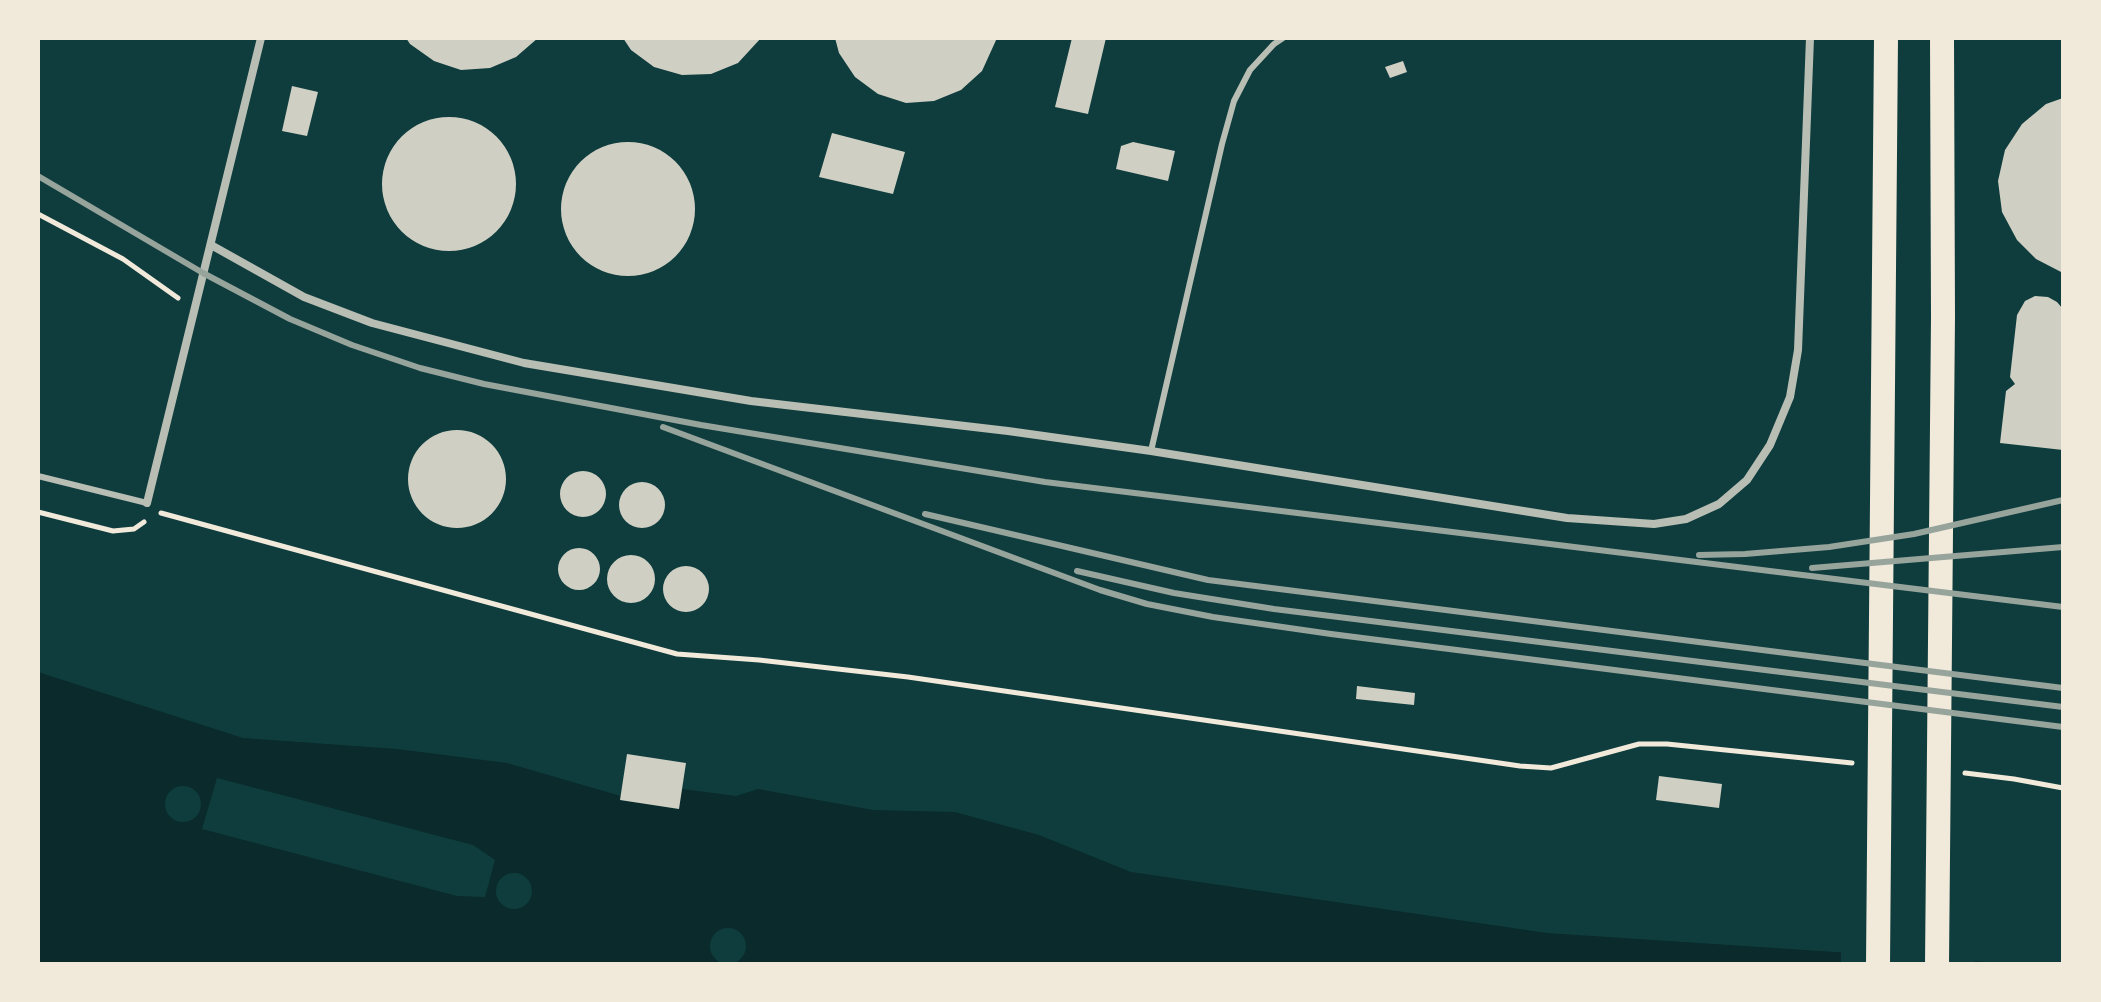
<!DOCTYPE html>
<style>
body{margin:0}
#map{position:relative;width:2101px;height:1002px;overflow:hidden;background:#0f3d3e;font-family:Arial,sans-serif}
canvas{display:block}
.frame{position:absolute;inset:0;border:40px solid #f1e9da;pointer-events:none}
</style>
<div id="map">
<canvas width="2101" height="1002"></canvas>
<div class="frame"></div>
</div>
<script>
const ctx = document.querySelector('canvas').getContext('2d');
ctx.lineJoin = 'round';
function fillPath(path, color) { ctx.fillStyle = color; ctx.fill(path, 'evenodd'); }
const toPath = rows => new Path2D(rows.map(r => 'M' + r).join(''));
function strokePath(path, color, width, dash) { ctx.strokeStyle = color; ctx.lineWidth = width; ctx.lineCap = dash ? 'butt' : 'round'; ctx.setLineDash(dash || []); ctx.stroke(path); }
const water = toPath([
 [38,672,243,738,397,749,507,763,621,796,621,800,678,809,682,789,736,796,758,789,873,810,955,812,1039,835,1131,872,1547,933,2018,964,38,964]
]);
const pier = toPath([
 [217,778,473,845,495,860,485,897,457,896,202,829],
 '165 804a18 18 0 1 1 36 0a18 18 0 1 1-36 0Z',
 '496 891a18 18 0 1 1 36 0a18 18 0 1 1-36 0Z',
 '710 946a18 18 0 1 1 36 0a18 18 0 1 1-36 0Z',
 [1841,950,1975,957,1975,964,1841,964]
]);
const building = toPath([
 [406,38,538,38,516,57,490,68,461,70,434,61,410,44],
 [623,38,761,38,738,63,711,74,682,75,654,67,631,50],
 [835,38,997,38,982,71,961,90,934,101,906,103,878,94,855,77,839,53],
 [1072,38,1106,38,1088,114,1055,107],
 [1403,61,1407,72,1390,78,1385,67],
 [292,86,318,92,307,136,282,131],
 [2063,98,2063,273,2036,259,2017,240,2002,212,1998,181,2005,150,2022,124,2046,104],
 '382 184a67 67 0 1 1 134 0a67 67 0 1 1-134 0Z',
 [832,133,905,152,893,194,819,177],
 '561 209a67 67 0 1 1 134 0a67 67 0 1 1-134 0Z',
 [1133,142,1175,151,1168,181,1116,169,1121,146],
 [2035,296,2048,297,2057,302,2063,309,2063,450,2000,443,2006,391,2015,384,2010,377,2017,315,2025,301],
 '408 479a49 49 0 1 1 98 0a49 49 0 1 1-98 0Z',
 '560 494a23 23 0 1 1 46 0a23 23 0 1 1-46 0Z',
 '619 505a23 23 0 1 1 46 0a23 23 0 1 1-46 0Z',
 '558 569a21 21 0 1 1 42 0a21 21 0 1 1-42 0Z',
 '607 579a24 24 0 1 1 48 0a24 24 0 1 1-48 0Z',
 '663 589a23 23 0 1 1 46 0a23 23 0 1 1-46 0Z',
 [1357,686,1415,693,1414,705,1356,699],
 [627,754,686,763,679,809,620,800],
 [1659,776,1722,784,1719,808,1656,800]
]);
const path = toPath([
 [38,214,123,259,178,298],
 [38,512,113,531,134,529,144,522],
 [161,513,677,654,759,660,908,677,1520,766,1551,768,1639,744,1667,744,1852,763],
 [1965,773,2014,779,2063,788]
]);
const service = toPath([
 [1151,451,1222,144,1234,101,1250,70,1274,44,1283,38],
 [38,476,147,503]
]);
const minor = toPath([
 [211,245,304,297,372,323,524,363,751,401,1008,431,1151,451,1567,518,1654,524,1686,519,1719,504,1747,480,1770,445,1790,397,1798,350,1810,38],
 [147,503,261,38]
]);
const motorway = toPath([
 [1878,964,1886,38],
 [1937,964,1943,317,1942,38]
]);
const rail = toPath([
 [38,176,203,273,290,319,352,345,420,368,484,384,701,425,1045,482,2063,607],
 [663,427,1100,590,1147,604,1213,617,1331,634,2063,727],
 [925,514,1208,580,2063,688],
 [1699,555,1745,554,1829,547,1914,534,2063,500],
 [1812,568,2063,547],
 [1077,571,1174,593,1274,609,2063,707]
]);
fillPath(water, '#0a2a2b');
fillPath(pier, '#0f3d3e');
fillPath(building, '#cfcfc3');
strokePath(path, '#f1e9da', 5);
strokePath(service, '#b8beb3', 6);
strokePath(minor, '#b8beb3', 8);
strokePath(motorway, '#f1e9da', 24);
strokePath(rail, '#97a49c', 6);
</script>
